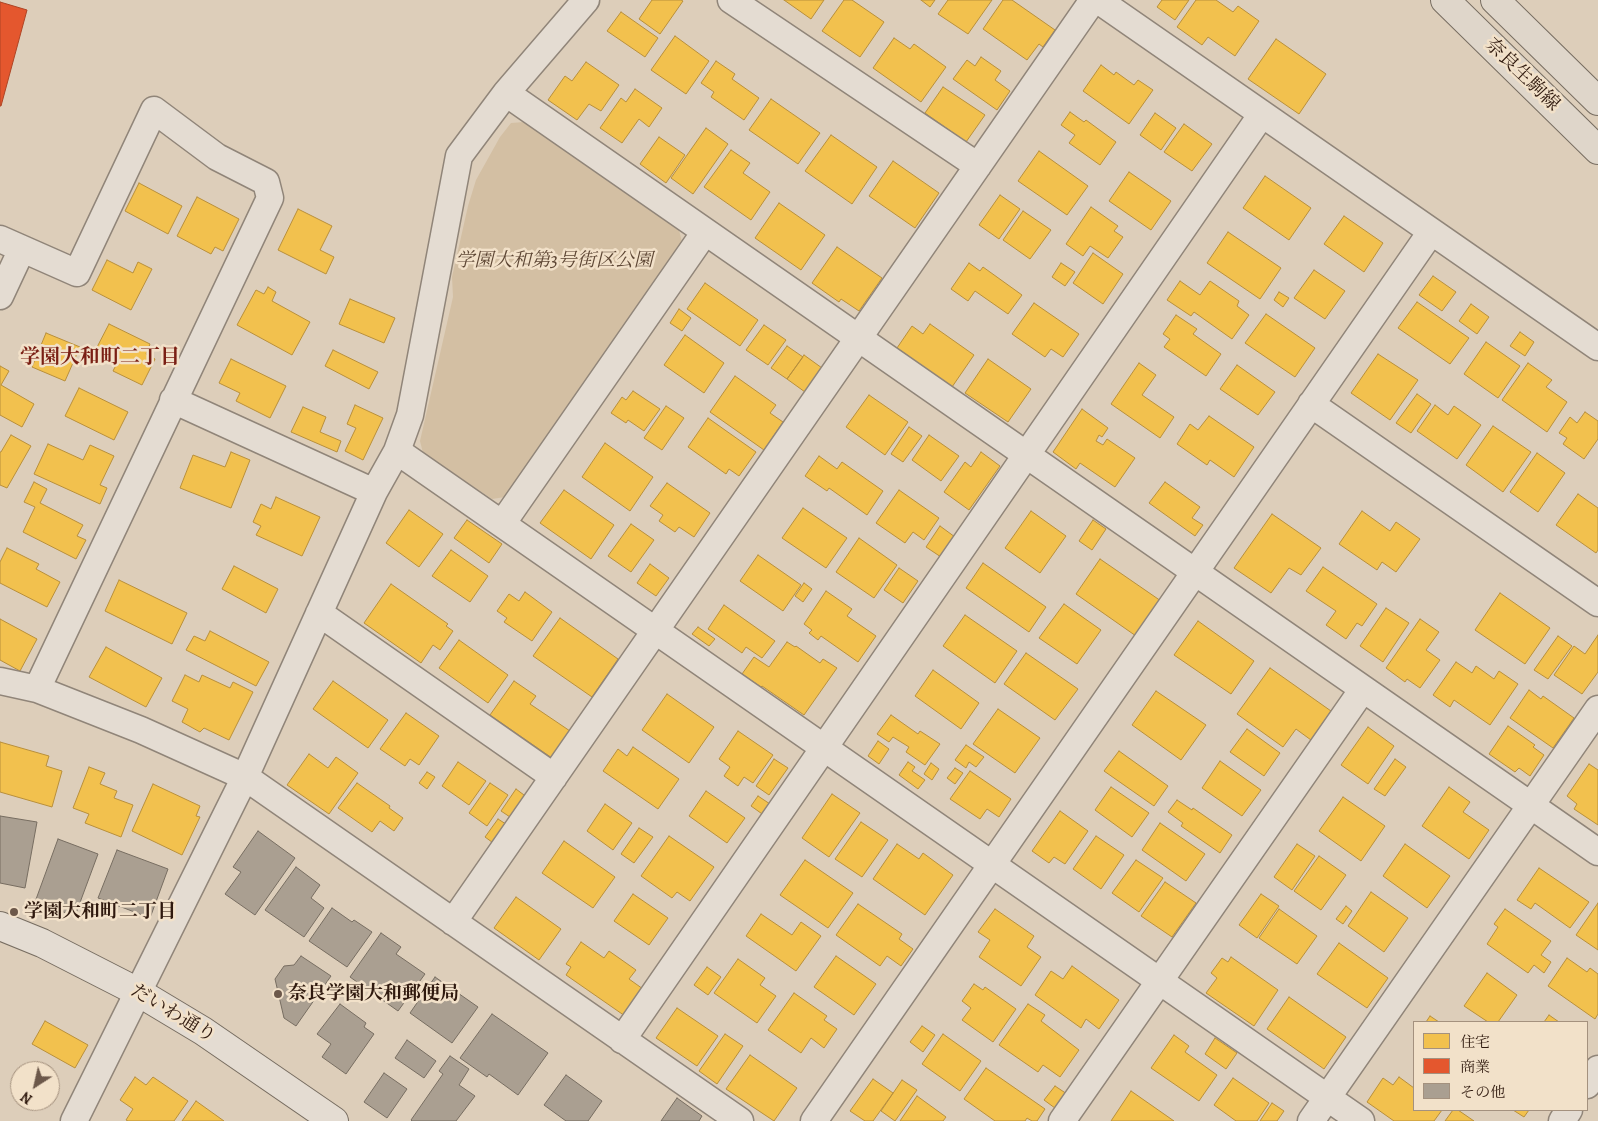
<!DOCTYPE html>
<meta charset="utf-8">
<style>
body{margin:0}
#map{position:relative;width:1598px;height:1121px;overflow:hidden;background:#ddceba;font-family:Alegreya,"Noto Serif JP",serif}
canvas{display:block}
.legend{position:absolute;left:1413px;top:1021px;width:175px;height:90px;box-sizing:border-box;background:#f2e1c9;border:1px solid #a4917e;margin:0;padding:6px 9px;list-style:none;font-size:15px;color:#2f190e}
.legend li{display:flex;align-items:center;gap:10px;height:25px}
.legend b{width:25px;border:1px solid #a4917e}
.north{position:absolute;left:10px;top:1061px;width:50px;height:50px;box-sizing:border-box;background:#f2e1c9;border:1px solid #a4917e;border-radius:50%;rotate:215deg;font-size:14px;font-weight:700;line-height:20px;text-align:center;color:#2f190e}
.north::after{content:'';display:block;margin:auto;width:18px;height:22px;background:#6c584a;clip-path:polygon(50% 0,100% 100%,50% 72%,0 100%)}
</style>
<div id="map">
<canvas width="1598" height="1121"></canvas>
<ul class="legend">
<li><b style="height:14px;background:#f2c14e"></b>住宅</li>
<li><b style="height:14px;background:#e4572e"></b>商業</li>
<li><b style="height:14px;background:#aa9f91"></b>その他</li>
</ul>
<div class="north">N</div>
</div>
<script>
const ctx = document.querySelector('canvas').getContext('2d');
ctx.lineJoin = 'round';
function fillPath(path, color) { ctx.fillStyle = color; ctx.fill(path, 'evenodd'); }
const toPath = rows => new Path2D(rows.map(r => 'M' + r).join(''));
function strokePath(path, color, width, dash) { ctx.strokeStyle = color; ctx.lineWidth = width; ctx.lineCap = dash ? 'butt' : 'round'; ctx.setLineDash(dash || []); ctx.stroke(path); }
function drawText(font, color, halo, rows, align = 'center') {
  ctx.font = font + ' Alegreya,"Noto Serif JP",serif'; ctx.lineWidth = 5; ctx.setLineDash([]); ctx.textBaseline = 'middle'; ctx.strokeStyle = halo; ctx.fillStyle = color; for (const [text, x, y, turn = 0] of rows) {
    ctx.save(); ctx.translate(x, y); ctx.rotate((+turn || 0) * Math.PI / 180); ctx.textAlign = isNaN(turn) ? turn : align; if (halo) ctx.strokeText(text, 0, 0); ctx.fillText(text, 0, 0); ctx.restore();
  }
}
const green = toPath([
 [524,122,679,230,682,242,505,497,492,499,423,453,420,441,453,297,452,277,468,206,476,180,500,137,511,123]
]);
const homes = toPath([
 [652,0,681,0,683,1,660,34,639,19,652,0],
 [784,0,824,0,811,19,784,0],
 [844,0,852,0,884,22,860,57,822,31,844,0],
 [921,0,935,0,930,7,921,0],
 [948,0,992,0,968,34,938,14,948,0],
 [1003,0,1012,0,1055,30,1043,47,1039,44,1027,60,983,29,1003,0],
 [1162,0,1189,0,1175,20,1157,7,1162,0],
 [1196,0,1216,0,1233,12,1238,6,1259,21,1235,56,1208,37,1202,45,1177,27,1196,0],
 [621,12,658,38,645,57,607,31,621,12],
 [675,36,709,61,686,94,651,70,675,36],
 [894,38,910,49,914,44,946,67,921,102,873,68,894,38],
 [1276,39,1326,74,1299,114,1248,79,1276,39],
 [981,57,1001,71,995,80,1010,91,997,110,953,79,967,60,975,66,981,57],
 [716,61,735,74,732,79,759,98,744,120,711,97,714,92,701,83,716,61],
 [586,62,619,85,601,111,589,104,577,120,548,100,565,76,572,81,586,62],
 [1101,65,1114,75,1116,72,1134,85,1138,80,1153,90,1129,124,1083,91,1101,65],
 [943,87,985,115,966,142,925,113,943,87],
 [635,89,662,108,649,127,639,119,622,143,600,128,621,98,626,102,635,89],
 [771,99,820,133,798,164,749,130,771,99],
 [1070,112,1084,122,1086,120,1116,142,1100,165,1069,143,1075,135,1061,125,1070,112],
 [1155,113,1176,128,1161,150,1140,135,1155,113],
 [1184,124,1212,144,1192,171,1164,152,1184,124],
 [706,128,728,144,693,194,671,178,706,128],
 [831,135,877,167,852,204,805,171,831,135],
 [659,137,685,155,666,183,640,164,659,137],
 [731,150,750,163,743,173,770,192,751,220,704,187,731,150],
 [1039,151,1088,186,1067,215,1018,181,1039,151],
 [893,161,939,193,915,228,869,196,893,161],
 [1129,172,1171,201,1151,230,1109,201,1129,172],
 [1265,176,1311,208,1289,240,1243,208,1265,176],
 [139,183,182,206,168,234,125,211,139,183],
 [1000,195,1020,209,999,239,979,225,1000,195],
 [197,197,239,219,223,251,215,247,211,254,177,236,197,197],
 [779,203,825,235,801,270,755,238,779,203],
 [1091,207,1118,226,1114,231,1123,237,1108,258,1090,246,1083,256,1066,244,1091,207],
 [298,209,332,226,320,250,334,257,326,274,278,250,298,209],
 [1023,211,1051,230,1030,259,1003,240,1023,211],
 [1344,216,1383,243,1364,272,1324,244,1344,216],
 [1228,232,1281,268,1260,299,1207,263,1228,232],
 [837,247,882,278,859,311,841,299,839,302,812,283,837,247],
 [1093,253,1123,274,1103,304,1073,283,1093,253],
 [107,260,133,273,138,262,152,269,131,310,92,290,107,260],
 [969,263,980,271,983,267,1022,295,1008,314,975,291,968,301,951,289,969,263],
 [1061,263,1075,272,1065,286,1052,277,1061,263],
 [1314,270,1345,291,1325,319,1294,298,1314,270],
 [1433,276,1456,292,1442,311,1419,295,1433,276],
 [1180,281,1200,295,1210,281,1239,301,1237,306,1249,315,1232,339,1194,312,1191,316,1167,300,1180,281],
 [705,283,758,320,740,346,687,309,705,283],
 [268,287,276,292,272,301,310,322,292,355,237,325,256,290,264,294,268,287],
 [1279,292,1289,298,1283,307,1274,300,1279,292],
 [350,299,395,318,384,343,339,324,350,299],
 [1417,302,1469,338,1450,364,1398,328,1417,302],
 [1034,303,1079,334,1063,357,1051,349,1045,357,1012,334,1034,303],
 [1471,304,1489,317,1477,334,1459,321,1471,304],
 [679,309,691,318,682,331,670,323,679,309],
 [1266,314,1315,348,1295,377,1245,343,1266,314],
 [1176,315,1197,329,1193,334,1221,354,1206,376,1164,347,1170,339,1163,334,1176,315],
 [109,324,150,344,146,354,155,359,142,385,113,371,117,363,95,351,109,324],
 [930,324,974,355,952,387,897,348,912,326,923,334,930,324],
 [764,325,786,340,768,365,746,350,764,325],
 [1520,332,1534,342,1525,356,1510,346,1520,332],
 [46,333,80,347,65,381,32,367,46,333],
 [685,335,724,363,704,393,664,365,685,335],
 [1486,342,1520,366,1498,398,1464,374,1486,342],
 [787,346,803,357,787,379,771,368,787,346],
 [333,350,378,372,369,389,325,366,333,350],
 [1378,354,1418,380,1390,420,1351,393,1378,354],
 [804,355,822,368,805,392,787,379,804,355],
 [231,359,286,386,270,418,236,401,240,393,219,383,231,359],
 [988,359,1031,389,1008,422,965,393,988,359],
 [1139,363,1156,375,1142,395,1174,417,1160,438,1111,404,1139,363],
 [1528,363,1552,380,1546,387,1567,402,1547,432,1502,400,1528,363],
 [1237,365,1275,392,1258,415,1220,389,1237,365],
 [0,366,9,371,1,385,34,404,22,427,0,415,0,366],
 [735,376,776,405,770,413,783,422,764,450,710,412,735,376],
 [79,388,128,412,114,440,65,416,79,388],
 [633,391,660,409,644,431,628,420,626,423,611,413,622,397,626,400,633,391],
 [1417,394,1431,404,1411,433,1396,423,1417,394],
 [869,395,908,422,885,455,846,427,869,395],
 [355,405,383,418,363,460,345,451,356,428,347,424,355,405],
 [1435,405,1448,415,1454,406,1481,425,1457,459,1417,431,1435,405],
 [666,406,684,418,662,450,644,438,666,406],
 [303,407,326,417,320,432,341,441,337,452,291,432,303,407],
 [1082,409,1108,428,1102,437,1099,435,1096,441,1103,445,1107,439,1135,458,1115,487,1080,463,1076,469,1053,452,1082,409],
 [1585,412,1598,421,1598,439,1584,459,1563,444,1567,438,1559,433,1570,417,1577,423,1585,412],
 [1209,416,1254,447,1234,477,1210,460,1207,465,1177,444,1190,424,1198,430,1209,416],
 [708,418,756,452,739,476,729,469,726,474,688,447,708,418],
 [1493,426,1531,452,1503,492,1466,465,1493,426],
 [909,427,922,436,903,462,891,454,909,427],
 [11,435,31,446,7,488,0,485,0,452,1,452,11,435],
 [929,435,959,456,941,481,912,460,929,435],
 [605,443,653,477,630,511,582,477,605,443],
 [48,444,83,460,90,445,114,456,100,485,107,488,100,504,34,474,48,444],
 [231,452,250,460,231,508,180,488,193,455,225,467,231,452],
 [981,452,1000,466,969,510,944,492,965,462,971,467,981,452],
 [1537,453,1565,473,1538,512,1510,492,1537,453],
 [819,456,837,469,842,462,883,491,867,515,829,488,827,491,805,476,819,456],
 [34,482,47,489,40,503,83,525,77,536,86,540,76,559,23,532,35,507,24,502,34,482],
 [1165,482,1200,507,1192,518,1203,525,1195,536,1149,503,1165,482],
 [667,483,710,513,694,537,679,527,675,532,659,521,663,515,650,506,667,483],
 [564,490,614,525,591,559,540,523,564,490],
 [899,490,939,518,924,540,913,532,905,543,876,523,899,490],
 [1578,494,1598,508,1598,550,1596,553,1556,525,1578,494],
 [276,497,320,517,302,556,256,535,261,526,253,522,261,504,271,509,276,497],
 [803,508,847,538,826,568,782,538,803,508],
 [409,510,443,534,419,567,386,543,409,510],
 [1031,511,1066,536,1040,573,1005,548,1031,511],
 [1362,511,1390,531,1396,522,1420,539,1396,572,1382,562,1377,570,1339,544,1362,511],
 [1272,514,1321,548,1301,575,1289,568,1271,593,1234,568,1272,514],
 [467,520,502,544,489,563,454,538,467,520],
 [1093,520,1106,529,1092,550,1079,541,1093,520],
 [631,524,654,540,631,572,608,556,631,524],
 [940,526,955,537,941,557,926,547,940,526],
 [859,538,897,565,874,598,836,572,859,538],
 [7,548,39,564,36,569,60,582,47,607,0,583,0,562,7,548],
 [451,550,488,576,470,602,432,576,451,550],
 [758,555,801,585,783,611,740,581,758,555],
 [1100,559,1161,601,1136,636,1076,594,1100,559],
 [983,563,1046,607,1029,632,966,588,983,563],
 [650,564,669,578,656,596,637,583,650,564],
 [234,566,278,589,266,613,222,589,234,566],
 [1323,567,1377,604,1362,626,1357,623,1346,639,1326,625,1336,611,1306,591,1323,567],
 [899,568,918,581,903,603,884,590,899,568],
 [119,580,187,613,172,644,105,611,119,580],
 [804,583,812,589,803,602,795,596,804,583],
 [391,584,448,624,446,626,453,631,440,650,433,645,421,663,364,623,391,584],
 [826,591,852,609,847,616,876,636,858,662,821,636,818,640,809,633,812,630,804,624,826,591],
 [525,592,552,612,532,641,504,622,507,618,497,611,509,594,519,601,525,592],
 [1500,593,1550,628,1525,664,1475,630,1500,593],
 [1064,604,1101,630,1077,664,1039,638,1064,604],
 [724,605,775,641,762,658,746,647,742,653,708,629,724,605],
 [1386,608,1409,623,1383,662,1360,646,1386,608],
 [965,615,1017,651,995,683,943,646,965,615],
 [560,618,618,659,592,697,533,656,560,618],
 [0,619,37,639,20,671,0,660,0,619],
 [1420,619,1439,632,1426,650,1440,660,1420,688,1407,679,1405,682,1386,668,1420,619],
 [1198,621,1254,661,1231,694,1174,655,1198,621],
 [698,627,715,639,709,646,692,634,698,627],
 [210,631,269,662,256,686,186,650,194,636,205,641,210,631],
 [1598,635,1598,672,1582,694,1554,675,1574,646,1585,654,1598,635],
 [1558,636,1572,646,1548,679,1534,670,1558,636],
 [459,640,508,675,488,703,439,668,459,640],
 [787,642,795,647,796,646,820,663,823,659,837,668,804,715,762,686,761,687,742,674,754,657,769,667,787,642],
 [106,647,162,678,146,707,89,677,106,647],
 [1026,653,1078,689,1055,720,1004,684,1026,653],
 [1456,662,1472,673,1476,666,1494,679,1499,671,1518,684,1490,725,1454,700,1450,707,1433,695,1456,662],
 [1270,668,1331,711,1311,740,1296,729,1283,747,1237,714,1270,668],
 [933,670,979,703,961,729,915,696,933,670],
 [185,675,199,682,202,675,230,688,233,682,253,692,229,740,204,728,200,732,182,722,188,709,172,701,185,675],
 [333,681,388,720,368,748,313,709,333,681],
 [514,681,536,696,530,704,570,731,552,758,490,715,514,681],
 [1529,690,1541,699,1543,696,1574,718,1553,748,1510,718,1529,690],
 [1156,691,1206,725,1181,760,1132,725,1156,691],
 [667,694,714,727,689,763,642,730,667,694],
 [998,709,1040,738,1015,773,973,744,998,709],
 [406,713,439,736,419,765,410,759,405,766,380,749,406,713],
 [891,715,918,734,920,731,940,744,925,765,906,752,909,747,893,737,889,742,877,734,891,715],
 [1508,726,1535,745,1533,747,1544,755,1530,776,1519,768,1515,772,1489,754,1508,726],
 [1368,727,1394,746,1368,784,1341,765,1368,727],
 [1247,729,1280,753,1264,776,1230,752,1247,729],
 [738,731,773,755,753,783,744,777,738,786,724,776,730,767,719,759,738,731],
 [878,741,889,749,879,764,868,756,878,741],
 [0,742,49,756,46,766,62,771,52,807,0,792,0,742],
 [966,745,984,757,976,767,969,762,966,768,955,760,966,745],
 [633,747,679,779,658,809,603,771,618,749,627,756,633,747],
 [1119,751,1168,786,1154,806,1104,771,1119,751],
 [309,754,328,768,336,757,358,773,329,814,287,785,309,754],
 [774,759,788,768,769,795,756,786,774,759],
 [1395,759,1406,767,1385,796,1374,789,1395,759],
 [1220,761,1261,790,1242,816,1202,788,1220,761],
 [458,762,486,781,469,805,442,786,458,762],
 [908,762,915,767,912,771,925,780,918,789,899,775,908,762],
 [931,763,939,769,932,780,924,774,931,763],
 [1589,764,1598,770,1598,825,1574,809,1577,804,1567,796,1589,764],
 [89,767,105,773,100,784,117,791,114,798,133,805,121,837,85,823,89,814,73,808,89,767],
 [955,768,963,773,955,784,947,778,955,768],
 [970,771,1011,799,999,817,987,809,980,819,950,799,970,771],
 [427,772,435,777,427,789,419,783,427,772],
 [357,783,390,806,389,808,403,818,394,831,380,821,372,832,338,808,357,783],
 [490,783,508,795,487,826,469,813,490,783],
 [153,784,200,806,196,816,200,817,182,855,132,831,153,784],
 [1111,787,1149,813,1132,837,1095,810,1111,787],
 [1449,787,1470,802,1463,812,1489,830,1469,859,1422,826,1449,787],
 [516,789,528,798,513,819,501,811,516,789],
 [706,791,745,818,727,843,689,816,706,791],
 [832,794,860,813,829,857,802,838,832,794],
 [758,796,773,806,765,816,751,806,758,796],
 [1343,797,1385,826,1361,861,1319,831,1343,797],
 [1177,800,1192,810,1193,808,1232,835,1220,853,1181,826,1183,823,1168,812,1177,800],
 [605,804,632,823,613,850,587,831,605,804],
 [1060,811,1088,831,1065,864,1054,857,1049,863,1032,851,1060,811],
 [498,819,509,826,496,845,485,837,498,819],
 [861,822,888,840,862,877,835,859,861,822],
 [1160,823,1205,854,1186,881,1142,850,1160,823],
 [639,828,653,837,634,863,621,854,639,828],
 [669,836,714,867,690,901,677,892,672,898,641,876,669,836],
 [1096,836,1124,855,1101,889,1073,869,1096,836],
 [564,841,615,877,593,908,542,873,564,841],
 [897,844,919,859,923,853,953,875,925,915,873,879,897,844],
 [1297,844,1315,856,1292,890,1274,877,1297,844],
 [1405,844,1450,876,1427,908,1383,876,1405,844],
 [1319,856,1346,875,1321,910,1294,891,1319,856],
 [805,860,853,893,828,928,780,895,805,860],
 [1136,860,1163,878,1139,912,1112,893,1136,860],
 [1539,868,1589,902,1570,928,1535,903,1531,909,1517,900,1539,868],
 [1165,882,1196,903,1172,937,1141,916,1165,882],
 [1371,892,1408,918,1384,952,1348,926,1371,892],
 [633,894,668,918,649,945,614,921,633,894],
 [1261,894,1279,906,1257,938,1239,925,1261,894],
 [516,897,561,929,539,960,494,928,516,897],
 [1598,903,1598,950,1576,935,1598,903],
 [858,904,902,934,899,939,913,949,901,966,887,956,880,966,836,935,858,904],
 [1346,906,1352,911,1343,924,1336,919,1346,906],
 [995,909,1034,936,1027,947,1041,957,1021,986,979,957,990,940,978,932,995,909],
 [1279,909,1317,936,1297,964,1259,938,1279,909],
 [1505,909,1551,941,1541,955,1551,962,1544,973,1534,965,1528,973,1487,944,1498,927,1494,924,1505,909],
 [761,914,792,935,801,922,821,936,796,971,746,936,761,914],
 [581,942,604,958,609,951,636,970,629,979,643,989,625,1016,566,975,571,967,566,964,581,942],
 [1339,943,1388,978,1367,1008,1317,974,1339,943],
 [836,956,876,984,854,1015,814,987,836,956],
 [1231,957,1278,990,1254,1026,1206,993,1217,978,1211,973,1222,958,1228,962,1231,957],
 [1567,958,1587,972,1590,968,1598,974,1598,1014,1595,1019,1548,986,1567,958],
 [738,959,765,978,760,985,776,996,757,1023,714,993,738,959],
 [1072,966,1119,1000,1099,1029,1086,1019,1081,1028,1035,995,1051,971,1063,979,1072,966],
 [707,967,721,977,708,995,694,985,707,967],
 [1487,973,1517,995,1498,1022,1488,1022,1464,1006,1487,973],
 [974,984,983,990,985,987,1016,1009,993,1042,962,1020,971,1008,962,1001,974,984],
 [794,993,827,1016,824,1020,837,1029,824,1048,811,1038,801,1053,768,1030,794,993],
 [1289,997,1346,1037,1324,1069,1267,1029,1289,997],
 [1028,1004,1045,1015,1041,1021,1079,1050,1060,1077,1043,1065,1038,1072,999,1045,1028,1004],
 [677,1008,718,1036,697,1066,656,1038,677,1008],
 [1549,1015,1559,1022,1544,1022,1549,1015],
 [1430,1016,1439,1022,1426,1022,1430,1016],
 [45,1021,88,1045,75,1068,32,1044,45,1021],
 [922,1026,935,1035,923,1052,910,1042,922,1026],
 [725,1034,743,1046,717,1084,699,1071,725,1034],
 [943,1034,981,1061,960,1091,922,1064,943,1034],
 [1174,1035,1189,1046,1185,1052,1217,1075,1199,1101,1151,1068,1174,1035],
 [1215,1038,1237,1053,1226,1069,1205,1054,1215,1038],
 [750,1055,797,1088,774,1121,726,1089,750,1055],
 [986,1068,1045,1109,1037,1121,1032,1121,1027,1118,1025,1121,995,1121,964,1099,986,1068],
 [135,1077,146,1085,153,1077,188,1101,174,1121,128,1121,126,1120,133,1109,120,1100,135,1077],
 [1399,1077,1414,1088,1414,1110,1442,1110,1434,1121,1394,1121,1367,1102,1383,1078,1393,1085,1399,1077],
 [1233,1078,1269,1103,1257,1121,1236,1121,1214,1105,1233,1078],
 [873,1079,893,1093,873,1121,865,1121,850,1111,873,1079],
 [902,1080,917,1090,895,1121,881,1111,902,1080],
 [1055,1086,1070,1096,1059,1111,1044,1100,1055,1086],
 [1131,1091,1174,1121,1111,1121,1131,1091],
 [917,1096,946,1117,943,1121,900,1121,917,1096],
 [196,1101,224,1121,182,1121,196,1101],
 [1272,1103,1284,1111,1277,1121,1260,1121,1272,1103],
 [1453,1110,1458,1110,1474,1121,1445,1121,1453,1110],
 [1513,1110,1529,1110,1524,1117,1513,1110]
]);
const shops = toPath([
 [0,2,27,10,1,106,0,106,0,2]
]);
const building = toPath([
 [0,816,37,822,25,888,0,883,0,816],
 [258,831,295,858,255,915,225,894,241,872,233,867,258,831],
 [58,839,98,854,75,916,35,902,58,839],
 [117,850,168,869,150,918,98,898,117,850],
 [296,867,320,885,311,898,324,908,304,937,265,910,296,867],
 [332,908,352,922,354,920,372,932,347,967,309,941,332,908],
 [381,933,401,947,396,954,425,974,398,1011,350,977,381,933],
 [301,956,331,976,296,1026,284,1018,275,979,284,966,294,965,301,956],
 [435,977,478,1007,452,1043,410,1013,435,977],
 [340,1004,366,1023,364,1027,374,1034,346,1074,322,1057,331,1044,317,1034,340,1004],
 [492,1014,548,1053,518,1095,489,1074,487,1077,460,1058,492,1014],
 [407,1040,436,1061,424,1078,395,1058,407,1040],
 [450,1056,469,1069,459,1085,475,1096,456,1121,412,1121,411,1120,443,1074,439,1071,450,1056],
 [384,1073,407,1089,387,1118,364,1102,384,1073],
 [566,1075,602,1101,588,1121,566,1121,544,1105,566,1075],
 [677,1098,702,1116,699,1121,661,1121,677,1098]
]);
const street = toPath([
 [731,0,978,166],
 [1098,0,1598,347],
 [506,93,1598,852],
 [0,239,77,273,154,110,217,157,266,182,270,198,37,689],
 [0,296,22,249],
 [173,400,374,492],
 [1311,404,1598,603],
 [397,451,1361,1121],
 [502,524,705,232],
 [319,613,554,777],
 [0,681,37,689,141,730,245,777,740,1121],
 [453,922,1093,0],
 [622,1040,1262,114],
 [1587,1085,1598,1069],
 [74,1121,245,777,374,492,397,451,410,415,459,156,506,93,586,0],
 [814,1121,1431,232],
 [1062,1121,1363,689],
 [1311,1121,1598,709],
 [1562,1121,1569,1110]
]);
const secondary = toPath([
 [0,926,42,943,138,992,203,1031,334,1121]
]);
const primary = toPath([
 [1445,0,1598,150],
 [1495,0,1598,101]
]);
const markers = [
 [14,912,5,"#6c584a"],
 [278,994,5,"#6c584a"]
];
const streetNames = [
 ["奈良生駒線",1522,75,44],
 ["だいわ通り",173,1014,31]
];
const parkNames = [
 ["学園大和第3号街区公園",554,261]
];
const poiNames = [
 ["学園大和町二丁目",24,912],
 ["奈良学園大和郵便局",288,994]
];
const neighbourhoodNames = [
 ["学園大和町二丁目",100,358]
];
fillPath(green, '#d3bfa3');
fillPath(homes, '#f2c14e');
strokePath(homes, '#b88f3b', 1);
fillPath(shops, '#e4572e');
strokePath(shops, '#ae4424', 1);
fillPath(building, '#aa9f91');
strokePath(building, '#776d61', 1);
strokePath(street, '#908579', 29);
strokePath(secondary, '#776d61', 30);
strokePath(primary, '#776d61', 30);
strokePath(street, '#e4dcd2', 26);
strokePath(secondary, '#e4dcd2', 28);
strokePath(primary, '#dfd6ca', 28);
for (const [x, y, r, color] of markers) { const dot = new Path2D(); dot.arc(x, y, r, 0, 2 * Math.PI); ctx.fillStyle = color; ctx.fill(dot); strokePath(dot, '#f2e1c9', 2); }
drawText('19px', '#2f190e', '#f2e1c9', streetNames);
drawText('italic 19px', '#5e4735', '#f2e1c9', parkNames);
drawText('bold 19px', '#2f190e', '#f2e1c9', poiNames, 'left');
drawText('bold 20px', '#7a1f14', '#f2e1c9', neighbourhoodNames);
</script>
